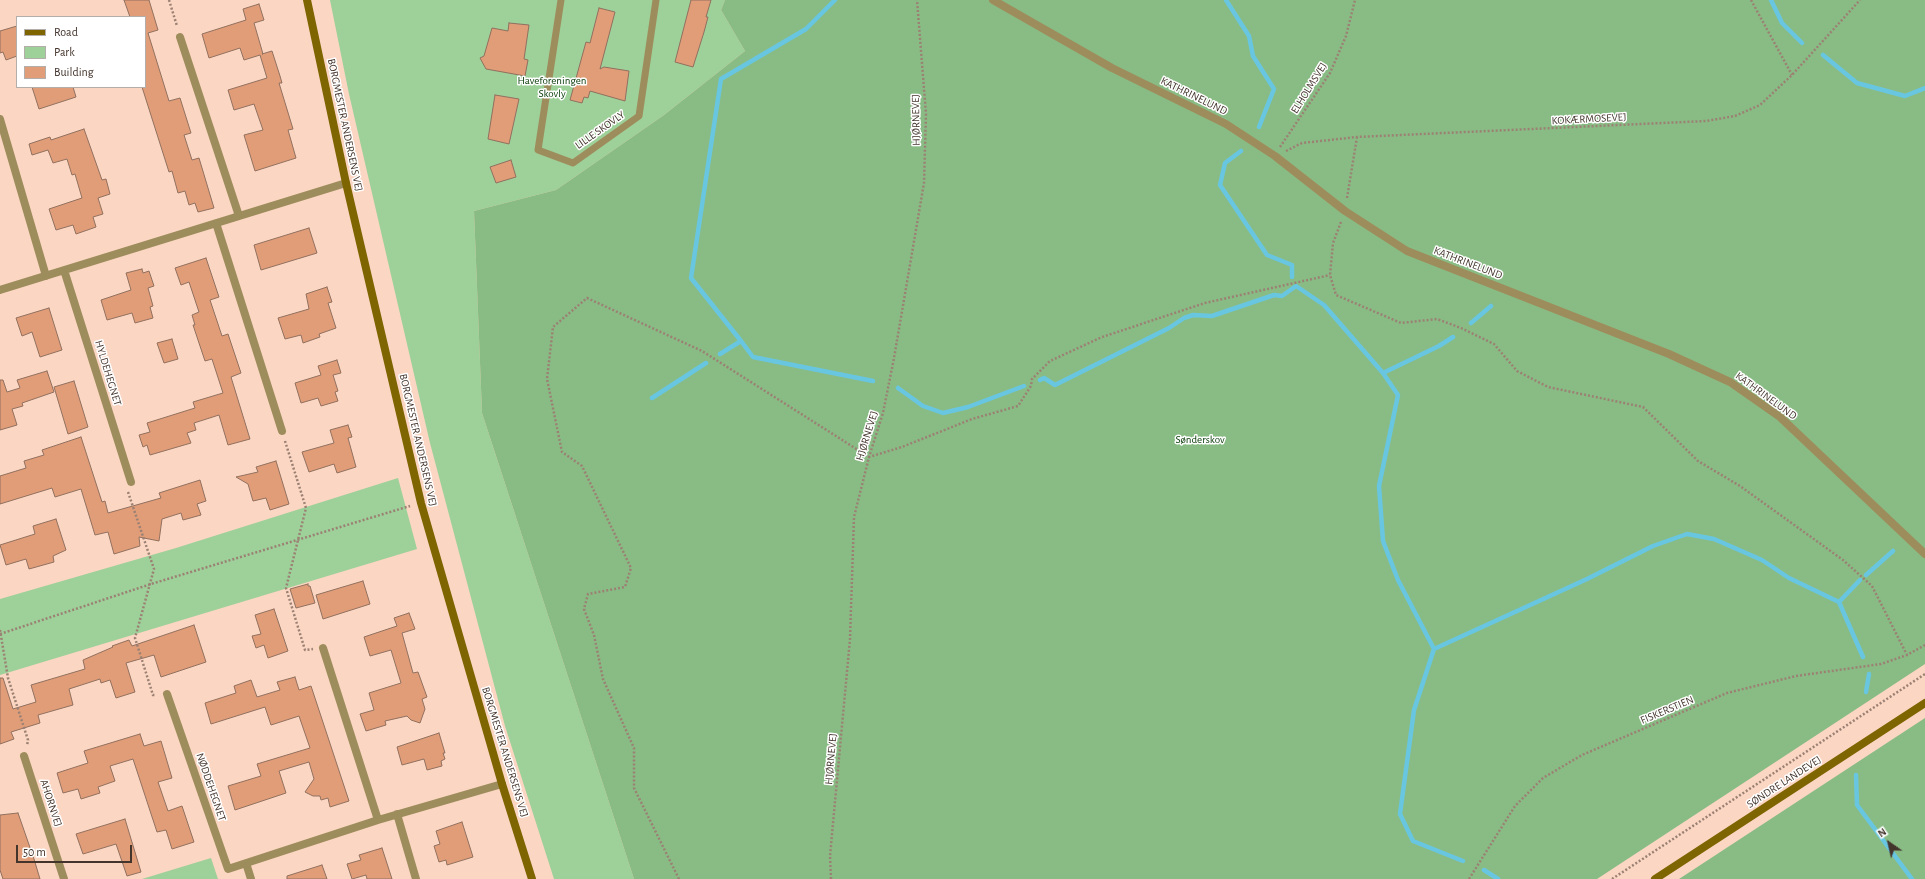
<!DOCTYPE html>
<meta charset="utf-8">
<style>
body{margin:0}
#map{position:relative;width:1925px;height:879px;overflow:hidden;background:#fbd6c3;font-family:"Alegreya Sans",sans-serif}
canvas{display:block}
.legend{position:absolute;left:16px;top:16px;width:130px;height:72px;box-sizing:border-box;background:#fff;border:1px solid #b4aeab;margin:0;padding:5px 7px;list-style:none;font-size:12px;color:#43342c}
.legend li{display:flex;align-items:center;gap:8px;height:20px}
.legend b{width:20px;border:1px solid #b4aeab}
.north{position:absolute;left:1869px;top:823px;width:40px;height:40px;-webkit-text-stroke:3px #fff;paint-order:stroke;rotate:326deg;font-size:11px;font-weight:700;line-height:16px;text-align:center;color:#43342c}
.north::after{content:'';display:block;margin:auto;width:14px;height:18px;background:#43342c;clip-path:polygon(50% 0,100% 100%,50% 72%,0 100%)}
.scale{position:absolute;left:16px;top:845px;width:116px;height:18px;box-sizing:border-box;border:2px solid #43342c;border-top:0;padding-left:5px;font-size:12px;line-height:14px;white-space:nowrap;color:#43342c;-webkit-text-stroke:3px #fff;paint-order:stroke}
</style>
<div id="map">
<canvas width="1925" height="879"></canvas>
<ul class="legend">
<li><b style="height:5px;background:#7e6500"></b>Road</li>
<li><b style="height:11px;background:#9ed099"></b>Park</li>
<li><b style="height:11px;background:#e19d78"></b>Building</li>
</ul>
<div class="north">N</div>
<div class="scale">50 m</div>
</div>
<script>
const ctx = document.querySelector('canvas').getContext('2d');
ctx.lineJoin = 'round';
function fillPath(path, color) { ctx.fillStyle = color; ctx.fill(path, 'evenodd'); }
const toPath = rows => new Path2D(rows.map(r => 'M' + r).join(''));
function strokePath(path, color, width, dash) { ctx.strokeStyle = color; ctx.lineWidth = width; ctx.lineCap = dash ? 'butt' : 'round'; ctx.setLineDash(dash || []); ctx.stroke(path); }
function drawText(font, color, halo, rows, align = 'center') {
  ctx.font = font + ' "Alegreya Sans",sans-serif'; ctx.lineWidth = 3; ctx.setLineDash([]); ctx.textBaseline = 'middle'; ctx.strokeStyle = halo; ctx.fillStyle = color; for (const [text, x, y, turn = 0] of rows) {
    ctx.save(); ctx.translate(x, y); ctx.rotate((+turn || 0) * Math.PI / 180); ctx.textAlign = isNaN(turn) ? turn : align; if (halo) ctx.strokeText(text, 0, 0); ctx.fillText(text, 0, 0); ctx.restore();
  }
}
const green = toPath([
 [330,0,725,0,721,10,745,51,664,115,556,190,474,211,482,413,634,879,554,879,505,726,430,443,349,94],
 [398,478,417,549,0,675,0,599,176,548],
 [211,858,218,879,142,879]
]);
const forest = toPath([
 [725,0,1925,0,1925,664,1597,879,634,879,482,413,474,211,556,190,664,115,745,51,721,10],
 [1925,718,1925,879,1679,879]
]);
const stream = toPath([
 [1226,0,1249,36,1253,56,1274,89,1259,127],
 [1771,0,1782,23,1802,43],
 [1823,55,1857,83,1905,96,1925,88],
 [1241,151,1225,163,1220,185,1267,255,1292,265,1292,277],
 [1471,323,1491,306],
 [741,341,753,357,873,381],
 [720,354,741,341,691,278,721,79,806,29,835,0],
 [1383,373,1439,346,1453,337],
 [1040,380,1044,378,1055,385,1169,328,1184,318,1193,315,1212,316,1274,295,1282,296,1296,286,1324,305,1383,373,1398,395,1379,486,1383,541,1398,580,1434,649,1414,710,1400,814,1413,841,1463,861],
 [898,388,923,406,943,413,968,407,1024,386],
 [652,398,706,363],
 [1866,575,1893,551],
 [1839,602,1860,580],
 [1434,649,1587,579,1653,546,1687,534,1714,539,1762,560,1789,578,1839,602,1863,657],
 [1866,692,1869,674],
 [1856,775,1857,805,1912,879],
 [1484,870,1498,879]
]);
const building = toPath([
 [124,0,149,0,158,30,148,33,169,101,180,98,191,133,184,135,192,160,199,158,214,208,198,212,195,203,189,205,185,191,178,193,172,171,169,172,142,87,145,87,145,17,130,17,124,0],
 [691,0,711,0,706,17,708,17,704,32,693,67,675,62,691,0],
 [259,4,264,20,254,23,263,54,262,54,272,51,280,76,282,83,279,83,293,129,288,130,296,158,255,171,244,135,263,130,254,104,234,110,228,90,267,78,260,55,244,60,240,48,209,58,202,34,246,20,243,9,259,4],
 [599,8,615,12,600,69,604,67,629,71,625,101,590,91,588,98,584,97,582,103,570,100,586,42,590,43,599,8],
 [509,23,529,25,524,59,528,60,525,76,486,69,480,58,484,56,492,28,508,31,509,23],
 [17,26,17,56,6,60,3,52,0,53,0,31,17,26],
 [32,87,73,87,76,97,39,109,32,87],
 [495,95,519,99,509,144,488,139,495,95],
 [84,129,102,180,106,179,110,194,98,198,103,214,93,217,96,227,76,234,73,225,56,230,49,209,82,198,75,174,72,175,67,159,53,163,48,150,32,155,29,144,50,137,51,140,84,129],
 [511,160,516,177,496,183,490,167,511,160],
 [309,228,317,253,261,270,254,245,309,228],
 [206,258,219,297,210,300,222,336,228,334,241,373,231,377,250,439,228,445,219,415,194,423,196,430,187,433,191,443,150,455,147,445,143,447,139,435,150,432,147,423,195,408,193,402,223,393,212,359,205,361,193,325,195,325,192,315,199,312,189,282,181,285,175,268,206,258],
 [142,269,143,273,149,271,154,286,148,288,153,306,150,307,153,318,135,323,132,313,107,320,101,300,131,290,126,273,142,269],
 [327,287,332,302,328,303,336,328,319,334,320,337,303,343,301,335,285,339,278,318,309,309,306,294,327,287],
 [49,308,62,350,40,357,32,332,22,336,16,318,49,308],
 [172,339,178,359,164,363,157,343,172,339],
 [337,360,341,373,333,375,338,391,335,392,338,401,321,406,318,398,301,403,295,383,321,375,318,366,337,360],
 [47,371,54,392,22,403,23,406,12,409,17,425,0,430,0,380,3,380,7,392,20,388,17,380,47,371],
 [74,381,88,427,68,434,54,387,74,381],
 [348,425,352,437,348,438,356,467,337,473,334,464,309,472,302,452,334,443,330,430,348,425],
 [81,437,102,502,105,501,108,513,161,498,159,493,200,480,206,501,197,504,201,515,183,520,181,513,162,519,159,541,139,537,140,546,114,554,108,532,95,535,81,489,55,497,52,488,0,504,0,476,26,468,24,461,44,455,42,450,81,437],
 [276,461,289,504,270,510,266,498,253,501,248,484,236,477,258,472,256,467,276,461],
 [56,519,66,550,53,556,54,562,29,569,26,559,6,565,0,545,35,534,33,526,56,519],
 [363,581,370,604,323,619,316,595,363,581],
 [308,584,308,586,310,586,315,603,296,608,290,589,308,584],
 [274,609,288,651,268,658,264,645,256,648,252,636,261,634,255,615,274,609],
 [409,613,415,629,402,633,413,673,418,672,427,697,422,699,425,709,420,723,411,720,407,716,385,721,386,725,366,731,360,714,374,710,369,693,401,683,391,650,370,656,364,637,397,626,394,618,409,613],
 [194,625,206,662,161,677,154,655,126,663,135,692,116,698,110,680,101,683,100,679,69,689,73,705,38,715,40,723,11,732,14,739,0,744,0,678,3,678,13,709,36,702,31,685,85,669,83,660,113,647,112,646,129,640,132,646,194,625],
 [295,677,299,690,311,686,349,801,330,807,328,798,321,800,320,796,313,796,305,792,314,779,309,762,279,771,286,793,235,810,228,786,261,776,257,764,310,748,299,716,271,725,265,707,211,724,205,703,236,693,234,686,251,680,257,697,280,690,277,682,295,677],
 [439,733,445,753,443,753,445,759,441,761,442,766,427,770,424,759,402,765,397,747,439,733],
 [140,734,144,746,161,741,172,778,158,782,168,811,182,806,194,842,172,849,166,830,157,832,133,759,110,766,115,781,98,787,100,793,81,799,78,789,63,793,57,773,88,763,84,751,140,734],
 [18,813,34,859,40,879,3,879,0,870,0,815,18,813],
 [125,819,141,872,127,876,116,844,83,854,76,834,125,819],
 [462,822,473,857,447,865,446,860,439,862,434,846,440,844,436,831,462,822],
 [382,848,392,879,367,879,366,875,352,879,347,864,361,860,359,855,382,848],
 [322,865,327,879,287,879,287,876,322,865]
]);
const path = toPath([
 [169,0,177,26],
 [1751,0,1792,75],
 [1280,147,1330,73,1346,36,1355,0],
 [1286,151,1302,143,1357,137,1706,121,1735,116,1760,105,1792,75,1860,0],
 [1347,198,1357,137],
 [1341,222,1333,243,1330,275,1336,295,1401,323,1437,319,1461,328,1494,344,1517,371,1548,387,1643,407,1698,461,1740,486,1843,560,1872,586,1907,655],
 [285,441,306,508,286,588,305,650,313,649],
 [128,492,154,569,135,638,153,695,155,695],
 [0,630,8,678,28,740,27,746],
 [0,634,151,584,410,506],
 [679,879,634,788,634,748,603,679,594,635,584,609,588,594,625,587,631,568,582,466,562,452,547,379,553,327,587,298,702,351,869,457,902,447,972,419,1018,406,1031,386,1032,379,1050,361,1102,337,1205,303,1330,275],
 [831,879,830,856,850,639,854,517,869,457,883,413,894,358,924,183,926,114,917,0],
 [1469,879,1515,806,1543,778,1582,755,1727,693,1796,676,1881,664,1907,655,1925,645],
 [1612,879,1925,674]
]);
const lane = toPath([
 [561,0,538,150,573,163,639,116,656,0]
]);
const street = toPath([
 [993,0,1112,68,1226,124,1275,156,1345,211,1407,251,1669,354,1730,382,1780,417,1925,554],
 [180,37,239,216],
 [0,119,46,276],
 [216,223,282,431],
 [64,270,131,482],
 [0,290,346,183],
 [323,648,378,820],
 [167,694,228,869,378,820,502,784],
 [24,756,64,879],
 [397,814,416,879],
 [246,863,251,879]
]);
const secondary = toPath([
 [307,0,346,183,421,503,502,784,532,879],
 [1655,879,1925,703]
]);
const parkNames = [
 ["Haveforeningen",552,81],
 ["Skovly",552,94],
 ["Sønderskov",1200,440]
];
const streetNames = [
 ["ELHOLMSVEJ",1309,88,-58],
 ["KATHRINELUND",1194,96,26],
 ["KOKÆRMOSEVEJ",1589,119,-3],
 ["HJØRNEVEJ",916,120,-91],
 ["BORGMESTER ANDERSENS VEJ",345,125,78],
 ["LILLE SKOVLY",600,130,-35],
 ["KATHRINELUND",1468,263,21],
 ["HYLDEHEGNET",108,373,73],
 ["KATHRINELUND",1766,396,36],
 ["HJØRNEVEJ",867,436,-73],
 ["BORGMESTER ANDERSENS VEJ",418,440,77],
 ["FISKERSTIEN",1667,710,-23],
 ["BORGMESTER ANDERSENS VEJ",505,752,73],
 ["HJØRNEVEJ",831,759,-85],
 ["SØNDRE LANDEVEJ",1784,782,-33],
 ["NØDDEHEGNET",211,787,71],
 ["AHORNVEJ",51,803,72]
];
fillPath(green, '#9ed099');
fillPath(forest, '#89bc84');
strokePath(stream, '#69c6e1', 4.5);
fillPath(building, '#e19d78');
strokePath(building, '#91705f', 1);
strokePath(path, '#9b8174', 2.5, [2, 2]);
strokePath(lane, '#9e8d5c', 7);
strokePath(street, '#9e8d5c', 8);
strokePath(secondary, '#7e6500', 8);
drawText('11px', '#003600', '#fff', parkNames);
drawText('11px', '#43342c', '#fff', streetNames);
</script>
